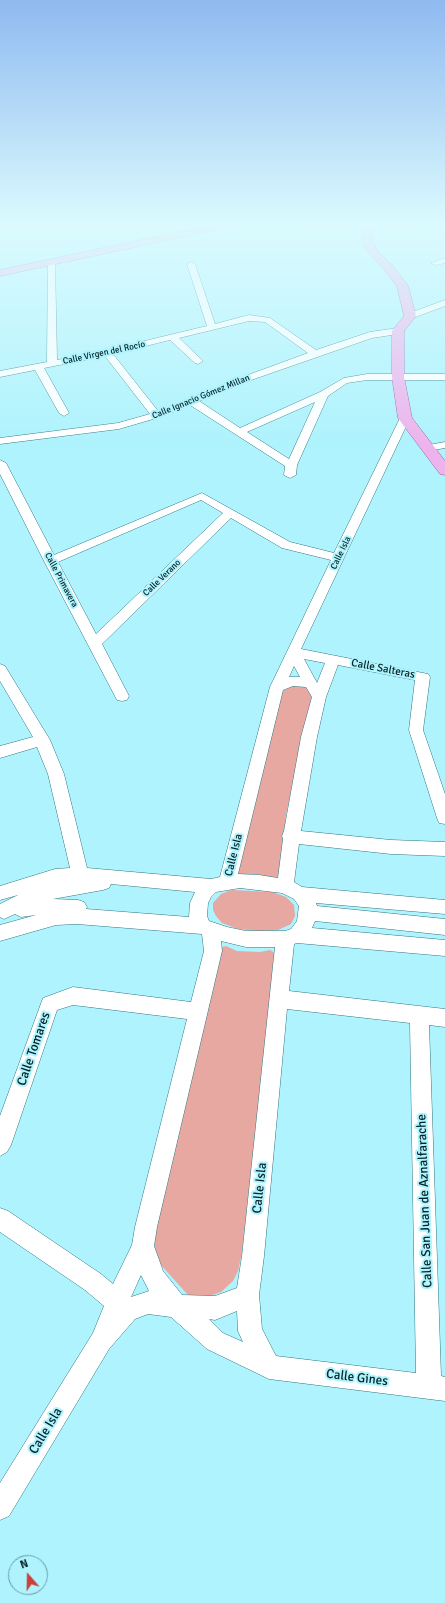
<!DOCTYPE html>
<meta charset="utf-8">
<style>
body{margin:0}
#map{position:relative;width:445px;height:1603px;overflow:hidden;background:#aef3fd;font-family:Signika,sans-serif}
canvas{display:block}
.north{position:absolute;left:8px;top:1555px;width:40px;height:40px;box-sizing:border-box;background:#aef3fd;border:1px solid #6a9fa7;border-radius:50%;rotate:340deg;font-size:11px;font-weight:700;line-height:16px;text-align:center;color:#052226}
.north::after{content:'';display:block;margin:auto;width:14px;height:18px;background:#cd3f37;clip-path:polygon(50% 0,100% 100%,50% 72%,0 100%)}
</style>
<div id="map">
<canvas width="445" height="1603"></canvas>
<div class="north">N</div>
</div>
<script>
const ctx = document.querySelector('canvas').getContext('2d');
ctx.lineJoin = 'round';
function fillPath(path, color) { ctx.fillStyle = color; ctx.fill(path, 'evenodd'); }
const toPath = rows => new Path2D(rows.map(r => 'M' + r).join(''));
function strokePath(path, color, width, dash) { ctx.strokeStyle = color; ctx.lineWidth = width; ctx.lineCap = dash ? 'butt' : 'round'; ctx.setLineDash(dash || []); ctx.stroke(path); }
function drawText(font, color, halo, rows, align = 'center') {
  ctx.font = font + ' Signika,sans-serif'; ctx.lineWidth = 4; ctx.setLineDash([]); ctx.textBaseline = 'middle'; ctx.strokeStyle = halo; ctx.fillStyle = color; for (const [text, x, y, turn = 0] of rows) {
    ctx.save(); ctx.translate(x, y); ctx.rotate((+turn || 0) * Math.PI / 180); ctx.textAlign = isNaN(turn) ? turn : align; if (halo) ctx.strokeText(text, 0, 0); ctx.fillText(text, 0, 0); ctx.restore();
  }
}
const green = toPath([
 [297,685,307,688,311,694,311,699,286,815,280,874,276,878,255,874,236,876,282,692,289,687],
 [231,890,272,892,286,897,294,905,295,916,291,924,278,930,259,931,238,929,222,923,216,916,213,910,213,903,221,894],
 [226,946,237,951,260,952,270,950,275,953,242,1253,238,1271,233,1281,221,1292,210,1296,196,1297,188,1295,161,1265,155,1252,154,1239,219,948]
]);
const minor = toPath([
 [190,223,198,223,203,231,202,233,196,233,190,223],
 [228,223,267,223,316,226,381,223,369,228,316,230,266,227,228,227,228,223],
 [418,223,428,223,445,230,445,235,418,223],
 [445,258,445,263,435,265,431,263,445,258],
 [48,261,51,261,55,263,57,360,107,350,207,326,187,264,191,262,195,264,215,324,249,315,270,318,316,350,370,332,398,328,403,331,398,334,372,338,254,379,199,401,240,428,320,392,344,378,367,374,445,374,445,380,367,380,347,383,328,396,297,465,296,475,290,478,284,475,285,466,190,405,160,417,119,429,0,444,0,438,118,423,150,414,105,356,44,368,69,413,64,416,59,413,35,370,0,377,0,371,47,362,48,261],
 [249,321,265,322,308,353,248,375,158,411,113,354,170,340,195,363,198,364,203,361,201,359,179,338,249,321],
 [315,402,289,459,247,432,315,402],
 [445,300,445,306,413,318,407,318,406,316,407,314,445,300],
 [405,415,410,418,301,649,428,674,430,677,423,730,445,794,445,824,439,823,437,818,409,730,415,680,338,665,326,697,317,737,301,831,391,840,445,842,445,856,391,854,299,844,294,882,302,887,445,900,445,914,316,903,317,906,445,919,445,935,315,921,312,928,445,940,445,956,297,943,294,944,289,991,445,1009,445,1027,429,1025,441,1376,445,1377,445,1401,269,1379,207,1349,171,1317,148,1314,135,1319,109,1349,9,1516,0,1520,0,1483,93,1333,104,1306,85,1290,0,1232,0,1208,8,1211,101,1274,113,1284,132,1245,135,1227,187,1019,73,1005,57,1010,11,1145,7,1152,0,1156,0,1116,43,998,73,987,191,1002,204,951,202,934,77,924,56,925,0,941,0,925,36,915,21,917,15,914,4,919,0,917,0,904,18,895,0,900,0,886,55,869,70,868,48,774,37,747,0,758,0,746,33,737,0,681,0,664,5,666,50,740,64,774,87,868,211,879,220,877,270,687,331,560,282,548,231,518,102,644,129,696,127,700,122,701,117,700,44,561,0,474,0,460,6,463,54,555,202,493,290,542,334,553,400,418,405,415],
 [201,500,223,513,96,634,58,562,201,500],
 [304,659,325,663,317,683,316,681,304,659],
 [294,666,300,677,289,677,294,666],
 [293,686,306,687,312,697,301,737,284,831,282,836,283,839,278,878,259,875,238,874,283,690,293,686],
 [111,884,195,892,190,903,189,917,86,909,87,907,84,902,78,900,53,899,103,890,109,888,111,884],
 [240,888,282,893,294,899,299,906,297,921,291,929,285,931,246,931,227,927,209,921,207,916,208,903,211,897,216,892,240,888],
 [221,941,246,947,275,947,242,1256,237,1288,215,1296,182,1295,163,1271,154,1246,157,1227,222,951,221,941],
 [287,1009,410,1023,416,1373,276,1356,262,1329,259,1295,264,1256,287,1009],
 [141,1275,149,1291,131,1297,141,1275],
 [237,1311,238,1331,243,1342,223,1333,209,1319,215,1320,237,1311],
 [445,442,445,448,427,451,422,448,423,446,445,442]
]);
const major = toPath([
 [220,223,227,223,229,225,224,228,0,276,0,270,220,223],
 [364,223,374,223,372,237,376,249,392,265,408,286,416,316,404,331,404,377,412,418,445,461,445,475,440,474,398,418,392,377,392,331,404,316,397,286,384,269,366,250,362,237,364,223]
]);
const farStreetnames = [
 ["Calle Virgen del Rocío",104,353,-12],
 ["Calle Ignacio Gómez Millan",201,397,-22],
 ["Calle Isla",341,553,-64],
 ["Calle Verano",162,578,-44],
 ["Calle Primavera",61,580,62]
];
const streetNames = [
 ["Calle Salteras",383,669,11],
 ["Calle Isla",234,855,-76]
];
const nearStreetnames = [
 ["Calle Tomares",34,1049,-71],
 ["Calle Isla",260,1188,-84],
 ["Calle San Juan de Aznalfarache",425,1201,-92],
 ["Calle Gines",357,1378,7],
 ["Calle Isla",46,1431,-59]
];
fillPath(green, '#e6a8a0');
strokePath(minor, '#327780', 1);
strokePath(major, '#945f9f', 1);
fillPath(minor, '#fff');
fillPath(major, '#edb3ec');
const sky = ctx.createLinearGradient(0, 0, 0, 447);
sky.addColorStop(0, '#8fbaf0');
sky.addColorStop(0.5, '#dbfafe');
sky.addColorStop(1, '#dbfafe00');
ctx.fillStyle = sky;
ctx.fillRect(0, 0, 445, 447);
drawText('9px', '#052226', '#aef3fd', farStreetnames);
drawText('11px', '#052226', '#aef3fd', streetNames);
drawText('13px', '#052226', '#aef3fd', nearStreetnames);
</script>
